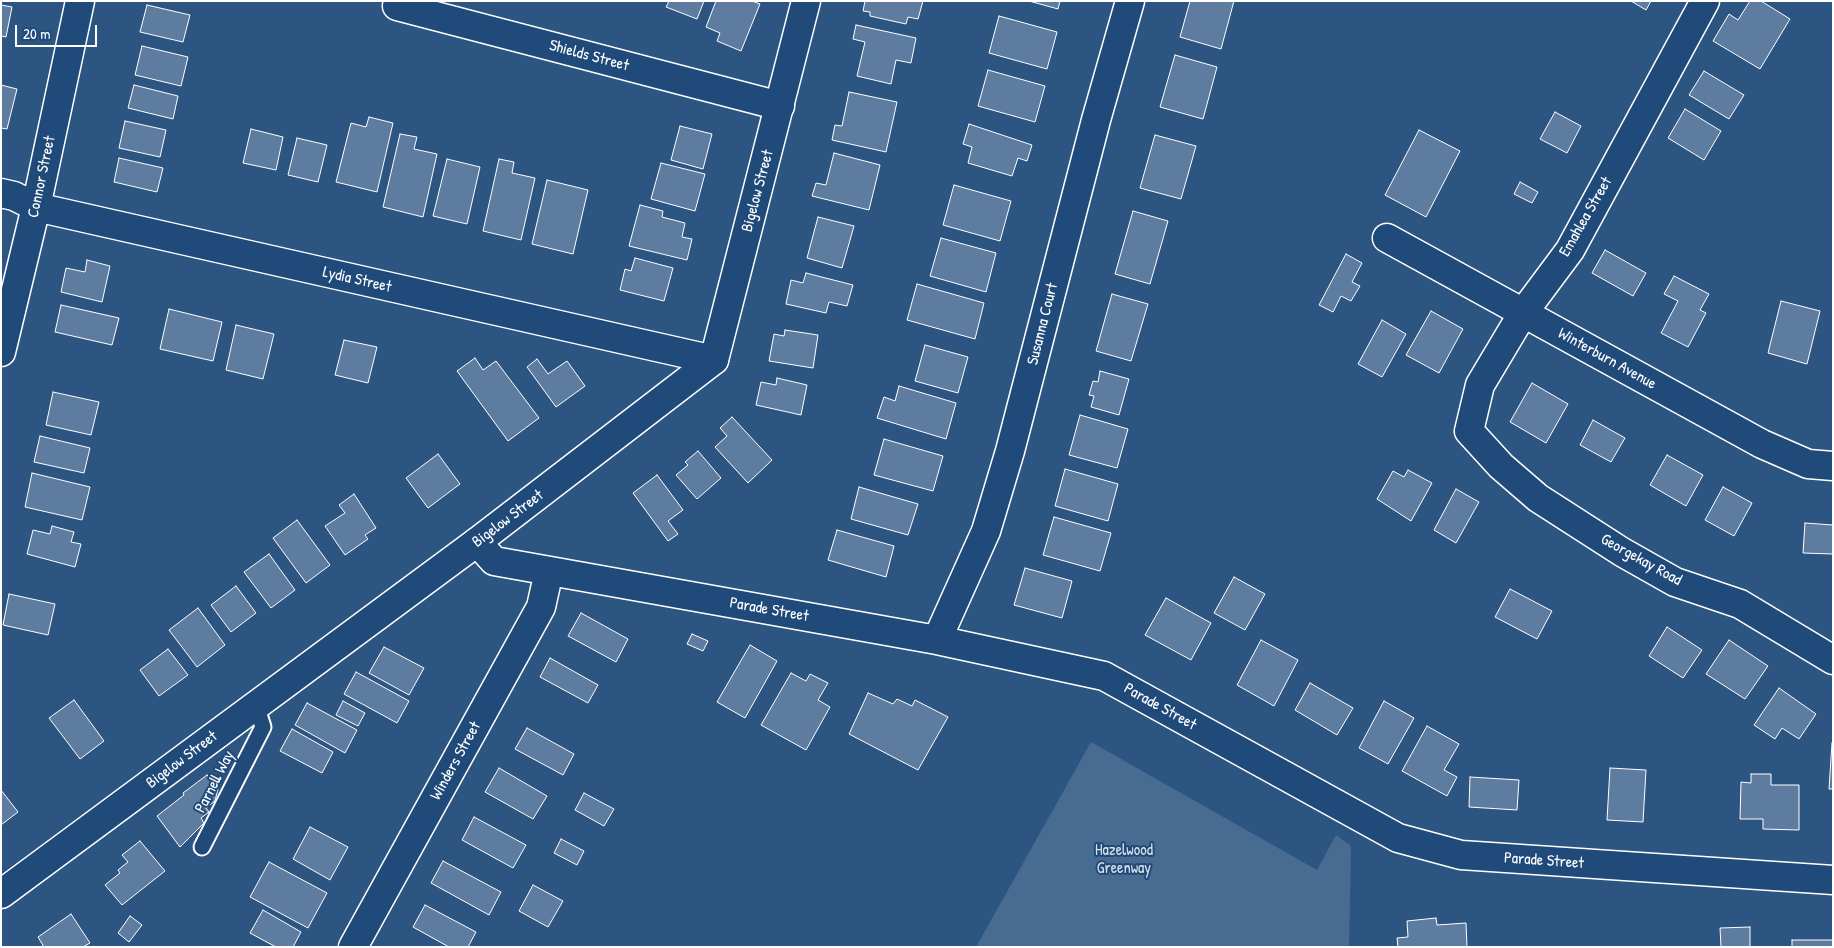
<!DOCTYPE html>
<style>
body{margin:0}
#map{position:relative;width:1834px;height:948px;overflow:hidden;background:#2c5582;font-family:"Patrick Hand",sans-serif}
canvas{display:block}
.frame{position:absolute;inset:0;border:2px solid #fff;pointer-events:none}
.scale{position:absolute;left:15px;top:25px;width:82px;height:22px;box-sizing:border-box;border:2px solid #fff;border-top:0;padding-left:6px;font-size:15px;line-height:18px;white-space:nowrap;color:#fff;-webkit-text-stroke:4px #1f4a7a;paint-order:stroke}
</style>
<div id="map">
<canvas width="1834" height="948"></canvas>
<div class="frame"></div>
<div class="scale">20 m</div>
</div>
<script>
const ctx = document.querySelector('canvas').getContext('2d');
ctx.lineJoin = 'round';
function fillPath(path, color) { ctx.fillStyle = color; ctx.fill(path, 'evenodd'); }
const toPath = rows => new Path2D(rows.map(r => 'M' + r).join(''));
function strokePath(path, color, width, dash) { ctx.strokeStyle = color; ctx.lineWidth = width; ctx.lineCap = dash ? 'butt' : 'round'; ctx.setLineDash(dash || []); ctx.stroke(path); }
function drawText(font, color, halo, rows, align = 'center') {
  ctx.font = font + ' "Patrick Hand",sans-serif'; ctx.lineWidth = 4; ctx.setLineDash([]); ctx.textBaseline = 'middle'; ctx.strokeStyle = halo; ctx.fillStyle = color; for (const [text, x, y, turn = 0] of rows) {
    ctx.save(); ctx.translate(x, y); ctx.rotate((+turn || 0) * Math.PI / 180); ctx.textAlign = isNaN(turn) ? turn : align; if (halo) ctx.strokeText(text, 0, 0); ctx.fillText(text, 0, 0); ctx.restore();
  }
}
const green = toPath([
 [1091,742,1317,870,1336,835,1351,846,1349,947,976,947]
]);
const building = toPath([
 [669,1,704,1,697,19,666,7,669,1],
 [716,1,752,1,760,4,741,51,717,41,720,33,706,27,716,1],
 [865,1,923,1,918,19,908,17,906,24,870,16,870,12,863,11,865,1],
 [1029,1,1060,1,1058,9,1029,1],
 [1190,1,1234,1,1221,49,1180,37,1190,1],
 [1631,1,1651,1,1646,10,1631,1],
 [1750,1,1761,1,1790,19,1760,69,1713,41,1729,14,1738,20,1750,1],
 [1,5,12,7,6,37,1,36,1,5],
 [147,5,190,15,183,42,140,32,147,5],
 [999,16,1057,32,1047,69,989,53,999,16],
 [856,25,916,38,911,63,896,60,891,84,857,76,865,42,853,39,856,25],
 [142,46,188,57,181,86,135,75,142,46],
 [1175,55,1217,67,1203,119,1160,107,1175,55],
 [988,70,1045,86,1035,122,978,106,988,70],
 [1704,71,1744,95,1729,119,1689,95,1704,71],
 [1,85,17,89,7,129,1,128,1,85],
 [134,85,178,96,173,119,128,108,134,85],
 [849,92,897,102,886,152,832,140,835,125,842,126,849,92],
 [1685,109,1721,131,1704,160,1668,138,1685,109],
 [1555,112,1581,126,1567,153,1540,139,1555,112],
 [369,117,393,123,377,192,336,182,351,123,366,127,369,117],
 [125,121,166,130,160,157,119,148,125,121],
 [969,124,1032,145,1027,161,1018,158,1012,176,968,163,972,147,963,144,969,124],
 [680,126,712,134,703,169,671,160,680,126],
 [251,129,283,137,276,170,243,163,251,129],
 [1419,130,1460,151,1426,217,1385,195,1419,130],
 [400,134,417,137,414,149,437,154,423,217,383,207,400,134],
 [1155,135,1196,146,1181,199,1140,188,1155,135],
 [297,138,327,145,318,182,288,175,297,138],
 [834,153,880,165,869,210,812,196,816,183,826,185,834,153],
 [119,158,163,168,157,192,114,182,119,158],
 [447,159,480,167,467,224,433,216,447,159],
 [499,159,514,162,512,173,535,178,521,240,483,231,499,159],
 [661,163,705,174,695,211,651,199,661,163],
 [547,180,588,190,573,254,532,244,547,180],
 [1520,182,1538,192,1532,203,1514,194,1520,182],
 [954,185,1011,201,1000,241,943,225,954,185],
 [640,205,663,211,662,217,685,223,682,237,692,239,687,260,629,246,640,205],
 [1133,211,1168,221,1150,284,1115,274,1133,211],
 [818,217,854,226,842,268,807,258,818,217],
 [941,238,996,253,986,292,930,276,941,238],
 [1605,250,1646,273,1633,296,1592,273,1605,250],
 [1346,254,1362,263,1352,282,1360,286,1351,301,1341,296,1333,312,1319,305,1346,254],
 [635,258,673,268,664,301,620,290,625,269,631,271,635,258],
 [87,260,110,266,102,302,61,292,66,268,85,272,87,260],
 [806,273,853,285,847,306,829,302,826,313,786,304,791,280,803,283,806,273],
 [1674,276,1709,294,1700,310,1706,313,1688,347,1661,333,1678,301,1664,294,1674,276],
 [917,284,984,303,975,339,907,320,917,284],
 [1112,294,1148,304,1131,361,1096,351,1112,294],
 [1781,301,1820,311,1807,364,1768,353,1781,301],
 [61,305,119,318,112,345,55,332,61,305],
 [169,309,222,322,213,361,160,349,169,309],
 [1431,311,1463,329,1439,373,1406,355,1431,311],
 [1382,320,1406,334,1382,377,1358,364,1382,320],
 [236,325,274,334,263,379,226,370,236,325],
 [785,330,818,335,813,368,769,361,774,334,784,336,785,330],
 [344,340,377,347,368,383,335,375,344,340],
 [925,345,968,357,958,393,915,381,925,345],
 [475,358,483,370,496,361,539,418,508,441,457,371,475,358],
 [537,359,548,374,567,361,585,386,556,407,527,367,537,359],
 [1100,371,1129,379,1119,415,1091,407,1094,396,1089,395,1093,381,1098,382,1100,371],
 [777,378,807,385,801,415,756,405,761,382,776,385,777,378],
 [1532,383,1568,404,1546,443,1510,422,1532,383],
 [899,386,956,403,946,439,877,418,884,397,895,401,899,386],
 [53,392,99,402,91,435,46,425,53,392],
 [1080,415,1128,429,1117,468,1069,455,1080,415],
 [732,417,772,460,748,483,715,447,727,436,720,428,732,417],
 [1593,420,1625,438,1611,462,1580,445,1593,420],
 [40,436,90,448,84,473,34,462,40,436],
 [884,439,943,456,933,491,874,475,884,439],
 [698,451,721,478,697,499,676,475,688,465,685,462,698,451],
 [438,454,460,484,428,508,406,478,438,454],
 [1667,455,1703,475,1686,506,1650,485,1667,455],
 [1065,469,1118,484,1108,521,1055,506,1065,469],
 [1408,470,1432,483,1411,521,1377,499,1393,471,1404,477,1408,470],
 [32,473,90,487,82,520,25,507,32,473],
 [657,475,683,510,668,521,678,534,668,541,633,493,657,475],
 [859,487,918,504,908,535,851,519,859,487],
 [1723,487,1752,503,1734,536,1705,520,1723,487],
 [1456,489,1479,502,1456,543,1434,530,1456,489],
 [354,494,376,528,365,535,368,539,345,555,325,526,345,513,339,505,354,494],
 [1054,517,1111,533,1100,571,1043,555,1054,517],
 [297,520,330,565,306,583,273,538,297,520],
 [1805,523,1833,525,1833,554,1803,553,1805,523],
 [52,526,74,532,71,542,81,544,75,567,27,554,33,530,50,534,52,526],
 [837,530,894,546,886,577,828,560,837,530],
 [269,554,295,590,271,608,244,572,269,554],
 [1025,568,1072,581,1062,618,1014,605,1025,568],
 [1234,577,1265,594,1245,630,1214,613,1234,577],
 [236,586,256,613,231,632,211,605,236,586],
 [1510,589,1552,611,1537,639,1495,617,1510,589],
 [9,594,55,604,48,635,3,625,9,594],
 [1166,598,1211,623,1191,660,1145,635,1166,598],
 [198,608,225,645,197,667,169,630,198,608],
 [581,613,628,639,616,662,568,636,581,613],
 [1667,627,1702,650,1683,678,1649,656,1667,627],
 [692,634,708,641,703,651,687,644,692,634],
 [1261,640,1298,660,1274,706,1237,685,1261,640],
 [1729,640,1768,666,1745,699,1706,674,1729,640],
 [750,645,777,661,745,718,717,702,750,645],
 [384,647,424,668,409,695,369,673,384,647],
 [168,649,188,675,159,696,140,670,168,649],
 [550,658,598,685,588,703,540,677,550,658],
 [356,672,409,701,397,723,344,694,356,672],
 [791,673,806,681,810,674,828,683,818,700,830,707,806,750,761,725,791,673],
 [1310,683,1353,708,1337,735,1295,710,1310,683],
 [1779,688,1816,714,1799,739,1782,728,1775,739,1754,725,1779,688],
 [868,693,893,704,897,699,912,706,915,700,948,717,918,770,849,734,868,693],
 [74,700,104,741,80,759,49,718,74,700],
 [343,701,365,713,358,726,336,715,343,701],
 [1384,701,1414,718,1388,764,1359,748,1384,701],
 [307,703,357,730,345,753,295,725,307,703],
 [1427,726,1459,744,1444,770,1457,777,1447,796,1402,771,1427,726],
 [527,728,574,754,563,775,515,749,527,728],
 [292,729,333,752,322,773,280,751,292,729],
 [1832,743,1833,744,1833,789,1829,789,1832,743],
 [499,768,547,796,533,819,485,792,499,768],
 [1610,768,1646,770,1643,822,1607,820,1610,768],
 [1751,774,1771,774,1771,785,1799,785,1799,830,1763,829,1763,819,1740,819,1741,782,1751,783,1751,774],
 [207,775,218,789,215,801,206,808,209,812,201,818,204,823,180,847,157,816,184,795,183,793,207,775],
 [1470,777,1519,780,1517,810,1469,807,1470,777],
 [1,790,18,812,1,825,1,790],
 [584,793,614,809,604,826,575,810,584,793],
 [474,817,526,845,513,868,462,840,474,817],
 [310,827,348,847,330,880,293,859,310,827],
 [561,839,584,851,577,865,554,853,561,839],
 [140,841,165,871,122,905,105,885,120,873,118,870,128,862,122,855,140,841],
 [443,861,501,892,489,915,431,883,443,861],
 [269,862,327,893,308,928,250,897,269,862],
 [533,885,563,901,548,927,519,911,533,885],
 [425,905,476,932,468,947,449,947,413,927,425,905],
 [263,910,301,932,293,947,276,947,250,933,263,910],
 [71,914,90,943,83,947,44,947,38,937,71,914],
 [130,916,142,925,129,942,118,933,130,916],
 [1436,918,1437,925,1466,923,1467,947,1398,947,1397,938,1408,937,1407,921,1436,918],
 [1750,927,1750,947,1721,947,1720,928,1750,927],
 [1792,940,1833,940,1833,947,1792,947,1792,940]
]);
const service = toPath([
 [202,847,263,727,256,705]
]);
const minor = toPath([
 [1705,1,1570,250,1523,313,1480,385,1469,431,1501,466,1538,498,1622,552,1675,582,1740,604,1833,660],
 [397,6,780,106],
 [1,193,14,196,36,207,714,360],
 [1387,238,1762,444,1808,464,1833,466],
 [1,352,36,207,80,1],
 [477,542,494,561,937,640,1104,676,1398,838,1461,855,1833,880],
 [937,640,986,531,1010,451,1096,120,1130,1],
 [353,947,541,607,549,571]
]);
const tertiary = toPath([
 [1,894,477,542,714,360,806,1]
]);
const streetNames = [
 ["Shields Street",589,56,15],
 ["Connor Street",42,177,-78],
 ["Bigelow Street",758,191,-75],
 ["Emahlea Street",1586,217,-60],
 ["Lydia Street",357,280,13],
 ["Susanna Court",1043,324,-76],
 ["Winterburn Avenue",1607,359,29],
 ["Bigelow Street",508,519,-37],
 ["Georgekay Road",1641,560,29],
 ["Parade Street",769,610,10],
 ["Parade Street",1160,707,29],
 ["Bigelow Street",182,760,-37],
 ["Winders Street",456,761,-61],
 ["Parnell Way",215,782,-63],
 ["Parade Street",1544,861,4]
];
const parkNames = [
 ["Hazelwood",1124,851],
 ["Greenway",1124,869]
];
fillPath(green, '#486b92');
fillPath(building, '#5e7c9f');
strokePath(building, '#fff', 1);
strokePath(service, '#fff', 19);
strokePath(minor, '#fff', 31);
strokePath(tertiary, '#fff', 31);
strokePath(service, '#1f4a7a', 15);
strokePath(minor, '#1f4a7a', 28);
strokePath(tertiary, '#1f4a7a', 28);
drawText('16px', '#fff', '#1f4a7a', streetNames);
drawText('16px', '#dae1e9', '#1f4a7a', parkNames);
</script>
